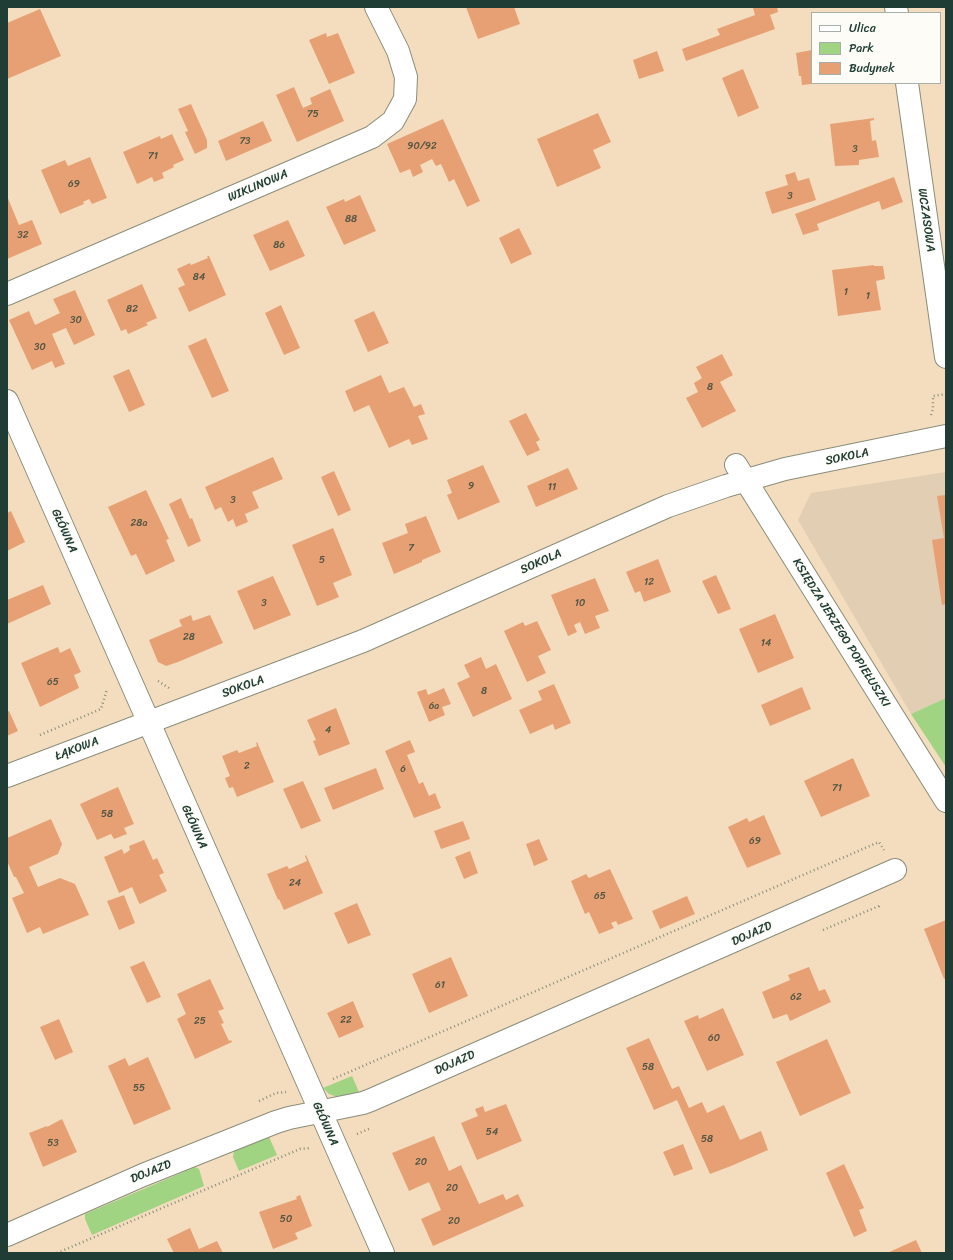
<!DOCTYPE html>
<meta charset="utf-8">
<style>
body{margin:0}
#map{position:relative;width:953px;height:1260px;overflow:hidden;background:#f4ddbf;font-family:Sriracha,sans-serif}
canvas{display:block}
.frame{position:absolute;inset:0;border:8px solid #1f3d34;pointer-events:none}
.legend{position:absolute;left:811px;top:12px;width:130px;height:72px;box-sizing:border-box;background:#fdfcf7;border:1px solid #a4b0a9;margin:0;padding:5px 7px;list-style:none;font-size:12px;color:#1f3d34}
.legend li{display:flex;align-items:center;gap:8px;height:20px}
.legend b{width:20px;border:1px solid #a4b0a9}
</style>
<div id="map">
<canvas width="953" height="1260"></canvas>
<div class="frame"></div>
<ul class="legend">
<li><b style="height:5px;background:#fff"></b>Ulica</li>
<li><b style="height:11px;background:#a0d382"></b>Park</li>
<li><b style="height:11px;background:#e7a074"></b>Budynek</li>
</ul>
</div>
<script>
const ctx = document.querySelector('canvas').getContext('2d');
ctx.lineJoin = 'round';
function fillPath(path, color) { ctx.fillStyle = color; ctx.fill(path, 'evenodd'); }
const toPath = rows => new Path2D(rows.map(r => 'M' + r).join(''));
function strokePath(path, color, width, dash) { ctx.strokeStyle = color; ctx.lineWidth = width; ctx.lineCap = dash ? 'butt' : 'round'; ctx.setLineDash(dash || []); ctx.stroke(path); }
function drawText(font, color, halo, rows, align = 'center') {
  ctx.font = font + ' Sriracha,sans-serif'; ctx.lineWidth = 3.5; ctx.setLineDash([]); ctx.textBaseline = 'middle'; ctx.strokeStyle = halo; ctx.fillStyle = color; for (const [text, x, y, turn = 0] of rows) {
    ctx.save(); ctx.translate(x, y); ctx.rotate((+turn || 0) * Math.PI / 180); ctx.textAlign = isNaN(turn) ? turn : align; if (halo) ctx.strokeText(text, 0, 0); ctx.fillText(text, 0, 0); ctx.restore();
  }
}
const built = toPath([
 [946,472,946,698,911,714,798,520,811,493]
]);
const green = toPath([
 [946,698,946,767,911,714],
 [352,1076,359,1092,349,1096,340,1098,329,1094,323,1088],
 [269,1137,277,1155,239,1171,233,1157,234,1151],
 [195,1167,199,1169,204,1186,92,1235,85,1219,85,1214]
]);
const building = toPath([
 [466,7,514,7,520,24,478,39],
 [756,7,777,7,778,12,770,15,775,29,686,61,682,49,720,35,717,29,755,15,753,8],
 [40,9,61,56,7,79,7,23],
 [326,33,327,37,338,33,355,73,329,84,309,40],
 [812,50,812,84,802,85,801,76,799,76,796,53],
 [657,51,664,71,639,79,633,60],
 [743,69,759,108,738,117,722,78],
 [294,87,303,108,312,104,310,98,330,89,344,121,297,142,276,95],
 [191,104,207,140,207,148,195,154,185,132,188,131,178,109],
 [598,113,611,142,593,150,601,168,557,187,537,139],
 [874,118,874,120,870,121,872,141,876,140,879,157,859,160,859,165,835,166,830,124],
 [443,119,480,201,467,207,454,179,449,182,441,164,436,166,432,159,420,165,423,172,413,177,410,169,400,173,387,144],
 [263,121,272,141,226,161,218,141],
 [172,134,184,160,173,165,174,167,162,173,164,178,154,182,152,177,137,184,123,152,160,136,161,139],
 [90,157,107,198,92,204,89,199,83,202,84,204,60,214,41,170,65,160,68,166],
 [795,172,798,181,809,178,816,200,772,214,765,192,788,185,785,175],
 [894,177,903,202,882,210,879,201,817,224,819,230,803,235,795,214],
 [360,195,376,231,344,245,326,207,344,199,345,202],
 [7,196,19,225,32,220,42,244,7,259],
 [288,220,305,256,270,271,253,235],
 [519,228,532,254,511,264,499,238],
 [207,256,209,256,226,295,189,312,178,288,185,285,177,269,190,263,191,265,208,258],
 [874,265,874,266,883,266,885,279,876,281,881,310,838,316,832,270],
 [142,284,157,318,146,323,148,325,128,334,126,329,121,331,107,300],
 [75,290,95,335,74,345,66,328,52,334,65,364,55,368,52,361,32,370,9,320,29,311,35,325,60,313,53,299],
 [281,305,300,348,284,355,265,313],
 [374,311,389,343,368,352,354,320],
 [206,338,229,391,212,398,188,346],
 [722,354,733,375,720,382,736,411,702,428,686,398,698,392,694,383,702,378,696,367],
 [129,369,145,405,129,412,113,376],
 [381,375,389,393,404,387,414,407,421,404,425,414,418,416,428,439,412,445,409,439,389,448,369,405,354,412,345,391],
 [526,413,540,440,536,442,540,450,527,456,509,421],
 [273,457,283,479,252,492,259,508,245,514,248,522,236,527,233,519,228,522,221,507,215,510,205,487],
 [483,465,500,502,458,520,447,495,452,493,447,480],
 [568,468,578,489,536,507,527,486],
 [334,471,351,510,338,516,321,477],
 [146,490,169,539,166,540,175,561,146,575,136,554,131,556,108,507],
 [946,495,946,604,942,605,932,540,944,538,937,496],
 [181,498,190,519,192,518,201,541,188,547,169,504],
 [11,511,25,542,7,551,7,513],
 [426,516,441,552,422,560,422,562,394,574,382,543,408,533,405,524],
 [333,528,352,575,333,583,339,597,317,606,292,545],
 [658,559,671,592,644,602,640,591,635,593,626,572],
 [716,575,731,609,718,614,702,581],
 [273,576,291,615,254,630,237,591],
 [595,578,609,611,595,616,600,628,585,634,580,622,574,625,577,632,568,636,551,595],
 [43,585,51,604,7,624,7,600],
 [775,614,794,658,758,673,739,629],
 [191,615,193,621,210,615,223,643,178,662,166,666,158,662,149,640,182,626,179,620],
 [537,621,551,650,538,656,546,673,527,682,504,631,523,622,525,626],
 [58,647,60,653,70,648,81,672,74,675,79,688,40,707,21,663],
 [481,657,486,669,496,664,512,699,473,717,457,683,470,677,464,665],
 [554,684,571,723,555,730,553,724,530,734,519,710,542,700,538,691],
 [802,687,811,709,770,726,761,705],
 [444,688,451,704,442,707,445,715,429,722,417,692,426,689,428,695],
 [336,708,350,744,319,756,313,741,316,740,307,720],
 [9,711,18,731,7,736,7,712],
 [410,740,415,752,407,755,419,784,423,782,429,796,435,793,441,808,414,818,385,751],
 [257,742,274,782,237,797,233,787,229,788,225,778,230,776,222,756,237,750,239,753,257,746,256,743],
 [853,758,870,796,821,817,804,781],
 [376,768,384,789,333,810,324,788],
 [303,781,321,821,301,829,283,789],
 [118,787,134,824,124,828,127,834,114,839,111,834,97,840,80,804],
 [764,815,781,854,747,868,728,827,747,818,749,822],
 [51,819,62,844,58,854,29,867,38,887,60,878,75,884,89,915,43,934,40,927,27,933,12,898,24,893,16,877,14,877,7,861,7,838],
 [463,821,470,839,441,849,434,831],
 [539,839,548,860,534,866,526,844],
 [144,840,153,860,157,858,164,873,159,875,167,891,140,904,139,903,132,887,119,893,104,857,122,849,124,854,130,850,129,846],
 [470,851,478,873,464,879,455,857],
 [306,855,323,893,284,910,279,899,278,900,267,874,287,866,289,869,307,861,305,856],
 [610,869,633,919,618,925,616,921,611,923,614,928,599,934,589,912,585,914,571,881,586,874,589,878],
 [124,895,135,923,119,930,107,901],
 [687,896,695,914,660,929,652,911],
 [357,903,371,935,348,944,334,913],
 [946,920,946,978,944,979,924,929],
 [451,957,468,996,429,1013,412,974],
 [144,961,161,997,147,1003,130,967],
 [809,967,819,991,825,989,831,1002,790,1021,787,1014,773,1019,762,992,790,980,788,975],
 [210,979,224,1009,218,1011,224,1023,221,1024,229,1041,231,1040,232,1042,195,1059,177,1019,186,1014,177,994],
 [353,1001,364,1027,339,1038,327,1013],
 [723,1008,744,1055,707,1071,684,1021,698,1015,699,1019],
 [59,1019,73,1052,55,1060,40,1027],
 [649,1038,672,1089,679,1086,689,1108,702,1102,707,1113,724,1105,740,1140,761,1131,768,1150,731,1166,710,1174,677,1100,654,1110,626,1048],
 [827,1039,851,1093,800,1116,776,1062],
 [148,1057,171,1109,134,1125,108,1066,125,1058,129,1066],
 [506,1104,522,1141,477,1160,461,1123,478,1116,475,1109,483,1106,485,1112],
 [62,1119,77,1152,43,1167,29,1133,47,1126,47,1127],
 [434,1136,449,1171,461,1165,479,1204,503,1194,506,1200,518,1194,524,1206,433,1246,421,1219,441,1210,429,1182,409,1191,392,1153],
 [683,1144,693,1169,674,1176,663,1152],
 [844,1164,864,1208,859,1210,867,1231,854,1237,826,1173],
 [300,1195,312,1226,295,1233,298,1239,273,1249,259,1212,297,1199,296,1197],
 [190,1228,199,1249,217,1241,223,1253,174,1253,167,1239],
 [916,1240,922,1253,887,1253]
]);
const path = toPath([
 [931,415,933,409,933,396,946,394],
 [158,681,169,688],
 [40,735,101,709,107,689],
 [823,930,879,906,879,904],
 [333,1079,879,842,884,850],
 [259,1101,276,1093,286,1092],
 [357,1134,371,1128],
 [57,1253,300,1149,311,1148]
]);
const street = toPath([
 [896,7,897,13],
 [907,83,946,357],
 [7,294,372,137,393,121,405,99,406,77,398,51,376,7],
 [736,465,946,801],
 [7,776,363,641,668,506,726,486,785,469,946,436],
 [7,1235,143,1175,276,1122,289,1118,363,1103,371,1100,895,870]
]);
const secondary = toPath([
 [7,401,383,1253]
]);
const numberNames = [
 ["75",313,114],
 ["73",245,141],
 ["90/92",422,146],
 ["3",855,149],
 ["71",153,156],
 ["69",74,184],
 ["3",790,196],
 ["88",351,219],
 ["32",23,235],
 ["86",279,245],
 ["84",199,277],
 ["1",846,292],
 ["1",868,296],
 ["82",132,309],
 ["30",76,320],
 ["30",40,347],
 ["8",710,387],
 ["9",471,486],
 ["11",552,487],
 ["3",233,500],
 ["28a",139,523],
 ["7",411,548],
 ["5",322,560],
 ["12",649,582],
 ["3",264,603],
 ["10",580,603],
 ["28",189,637],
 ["14",766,643],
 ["65",53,682],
 ["8",484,691],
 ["6a",434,706],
 ["4",328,730],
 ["2",247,766],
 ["6",403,769],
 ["71",837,788],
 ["58",107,814],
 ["69",755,841],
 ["24",295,883],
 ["65",600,896],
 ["61",440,985],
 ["62",796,997],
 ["22",346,1020],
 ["25",200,1021],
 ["60",714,1038],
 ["58",648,1067],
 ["55",139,1088],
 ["54",492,1132],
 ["58",707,1139],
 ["53",53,1143],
 ["20",421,1162],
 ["20",452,1188],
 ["50",286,1219],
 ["20",454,1221]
];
const streetNames = [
 ["WIKLINOWA",258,186,-23],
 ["WCZASOWA",926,220,82],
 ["SOKOLA",847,457,-12],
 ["GŁÓWNA",64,531,66],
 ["SOKOLA",541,562,-24],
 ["KSIĘDZA JERZEGO POPIEŁUSZKI",841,633,58],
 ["SOKOLA",243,687,-20],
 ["ŁĄKOWA",77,749,-21],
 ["GŁÓWNA",194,827,66],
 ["DOJAZD",752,934,-24],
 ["DOJAZD",455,1063,-24],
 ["GŁÓWNA",325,1124,66],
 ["DOJAZD",151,1172,-22]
];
fillPath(built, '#e1ceb3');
fillPath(green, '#a0d382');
fillPath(building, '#e7a074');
strokePath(street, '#8a8d7a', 24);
strokePath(secondary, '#8a8d7a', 24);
strokePath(path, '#8a8d7a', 2.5, [1, 3]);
strokePath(street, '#fff', 22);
strokePath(secondary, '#fff', 22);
drawText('10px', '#515644', null, numberNames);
drawText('12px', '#1f3d34', '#fdfcf7', streetNames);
</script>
